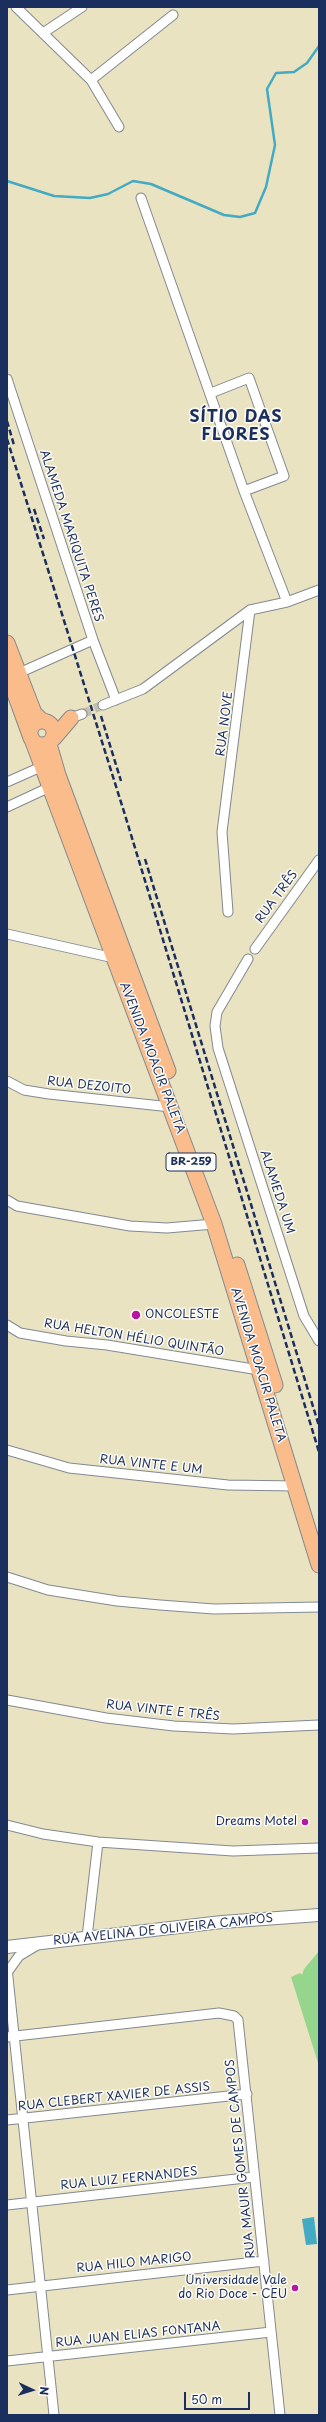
<!DOCTYPE html>
<meta charset="utf-8">
<style>
body{margin:0}
#map{position:relative;width:326px;height:2422px;overflow:hidden;background:#eae3c1;font-family:"Playpen Sans",sans-serif}
canvas{display:block}
.frame{position:absolute;inset:0;border:8px solid #1b2f5e;pointer-events:none}
.north{position:absolute;left:12px;top:2370px;width:40px;height:40px;-webkit-text-stroke:3px #fdfcf7;paint-order:stroke;rotate:94deg;font-size:11px;font-weight:700;line-height:16px;text-align:center;color:#1b2f5e}
.north::after{content:'';display:block;margin:auto;width:14px;height:18px;background:#1b2f5e;clip-path:polygon(50% 0,100% 100%,50% 72%,0 100%)}
.scale{position:absolute;left:184px;top:2392px;width:66px;height:18px;box-sizing:border-box;border:2px solid #1b2f5e;border-top:0;padding-left:5px;font-size:12px;line-height:14px;white-space:nowrap;color:#1b2f5e;-webkit-text-stroke:3px #fdfcf7;paint-order:stroke}
</style>
<div id="map">
<canvas width="326" height="2422"></canvas>
<div class="frame"></div>
<div class="north">N</div>
<div class="scale">50 m</div>
</div>
<script>
const ctx = document.querySelector('canvas').getContext('2d');
ctx.lineJoin = 'round';
function fillPath(path, color) { ctx.fillStyle = color; ctx.fill(path, 'evenodd'); }
const toPath = rows => new Path2D(rows.map(r => 'M' + r).join(''));
function strokePath(path, color, width, dash) { ctx.strokeStyle = color; ctx.lineWidth = width; ctx.lineCap = dash ? 'butt' : 'round'; ctx.setLineDash(dash || []); ctx.stroke(path); }
function drawText(font, color, halo, rows, align = 'center') {
  ctx.font = font + ' "Playpen Sans",sans-serif'; ctx.lineWidth = 3; ctx.setLineDash([]); ctx.textBaseline = 'middle'; ctx.strokeStyle = halo; ctx.fillStyle = color; for (const [text, x, y, turn = 0] of rows) {
    ctx.save(); ctx.translate(x, y); ctx.rotate((+turn || 0) * Math.PI / 180); ctx.textAlign = isNaN(turn) ? turn : align; if (halo) ctx.strokeText(text, 0, 0); ctx.fillText(text, 0, 0); ctx.restore();
  }
}
const green = toPath([
 [319,1951,319,2066,291,1977,300,1973,302,1975,304,1969]
]);
const water = toPath([
 [314,2217,317,2244,306,2245,302,2219]
]);
const stream = toPath([
 [7,181,54,196,90,198,108,194,133,181,151,184,224,215,240,217,255,213,266,187,275,145,267,89,276,73,294,72,307,63,319,46]
]);
const minorTunnel = toPath([
 [82,714,103,705]
]);
const minor = toPath([
 [16,7,91,80,119,127],
 [43,33,82,7],
 [91,80,173,15],
 [141,198,244,491,287,602],
 [7,379,93,640,116,700],
 [211,393,249,378,284,476,244,491],
 [19,673,93,640],
 [103,705,143,689,250,610,287,602,319,590],
 [71,718,82,714],
 [7,782,43,766],
 [7,807,50,787],
 [228,912,222,832,250,610],
 [7,934,114,958],
 [255,949,319,860],
 [248,959,217,1012,215,1026,218,1048,304,1316,319,1341],
 [7,1081,24,1090,49,1094,171,1107],
 [7,1200,17,1206,130,1226,167,1228,214,1224],
 [7,1325,20,1333,66,1341,107,1345,259,1370],
 [7,1450,69,1468,228,1485,296,1486],
 [7,1577,48,1590,117,1601,160,1605,214,1609,319,1607],
 [7,1700,106,1718,174,1726,233,1729,319,1725],
 [7,1825,43,1834,98,1842,233,1851,319,1848],
 [87,1937,98,1842],
 [7,1968,54,2415],
 [9,1970,19,1956,39,1944],
 [7,2037,219,2013,234,2016,238,2020,280,2415],
 [7,2120,247,2094],
 [7,2205,254,2177],
 [7,2290,264,2261],
 [7,2361,271,2332]
]);
const tertiary = toPath([
 [7,1947,222,1922,319,1915]
]);
const primary = toPath([
 [7,643,34,713,42,721],
 [7,672,30,735],
 '30 733a12 12 0 1 1 24 0a12 12 0 1 1-24 0Z',
 [54,738,71,718],
 [32,739,214,1224,319,1565],
 [49,744,58,775,168,1071],
 [237,1265,275,1385]
]);
const rail = toPath([
 [7,421,14,445],
 [7,439,125,815,319,1452],
 [34,509,44,539],
 [101,716,121,781],
 [145,859,319,1426]
]);
const markers = [
 [136,1315,5,"#b5179e"],
 [305,1822,4,"#b5179e"],
 [295,2288,4,"#b5179e"]
];
const shields = [
 [191,1162,50]
];
const shieldNames = [
 ["BR-259",191,1162]
];
const streetNames = [
 ["ALAMEDA MARIQUITA PERES",71,536,72],
 ["RUA NOVE",225,724,-83],
 ["RUA TRÊS",277,897,-54],
 ["AVENIDA MOACIR PALETA",152,1058,69],
 ["RUA DEZOITO",89,1086,6],
 ["ALAMEDA UM",277,1192,72],
 ["RUA HELTON HÉLIO QUINTÃO",134,1338,9],
 ["AVENIDA MOACIR PALETA",258,1365,73],
 ["RUA VINTE E UM",151,1465,6],
 ["RUA VINTE E TRÊS",163,1711,6],
 ["RUA AVELINA DE OLIVEIRA CAMPOS",163,1930,-6],
 ["RUA CLEBERT XAVIER DE ASSIS",114,2097,-6],
 ["RUA MAUIR GOMES DE CAMPOS",241,2159,-96],
 ["RUA LUIZ FERNANDES",129,2179,-6],
 ["RUA HILO MARIGO",134,2263,-6],
 ["RUA JUAN ELIAS FONTANA",138,2335,-6]
];
const poiNames = [
 ["ONCOLESTE",145,1315,"left"],
 ["Dreams Motel",297,1822],
 ["Universidade Vale",287,2281],
 ["do Rio Doce - CEU",287,2295]
];
const districtNames = [
 ["SÍTIO DAS",236,418],
 ["FLORES",236,436]
];
fillPath(green, '#95d68c');
fillPath(water, '#43aac3');
strokePath(stream, '#43aac3', 2.5);
strokePath(minorTunnel, '#c1bfad', 9, [9, 4.5]);
strokePath(minor, '#828990', 11);
strokePath(tertiary, '#828990', 14);
strokePath(primary, '#828990', 17);
strokePath(minor, '#fff', 9);
strokePath(tertiary, '#fff', 12);
strokePath(primary, '#f9bc8a', 15);
strokePath(rail, '#1b2f5e', 2.5, [6, 3]);
for (const [x, y, r, color] of markers) { const dot = new Path2D(); dot.arc(x, y, r, 0, 2 * Math.PI); ctx.fillStyle = color; ctx.fill(dot); strokePath(dot, '#fdfcf7', 1.5); }
for (const [x, y, w] of shields) { const box = new Path2D(); box.roundRect(x - w / 2, y - 9, w, 18, 3); ctx.fillStyle = '#fdfcf7'; ctx.fill(box); strokePath(box, '#1b2f5e', 1); }
drawText('bold 11px', '#1b2f5e', null, shieldNames);
drawText('12px', '#1b2f5e', '#fdfcf7', streetNames);
drawText('12px', '#1b2f5e', '#fdfcf7', poiNames, 'right');
ctx.letterSpacing = '1px';
drawText('bold 16px', '#1b2f5e', '#fdfcf7', districtNames);
ctx.letterSpacing = '0px';
</script>
